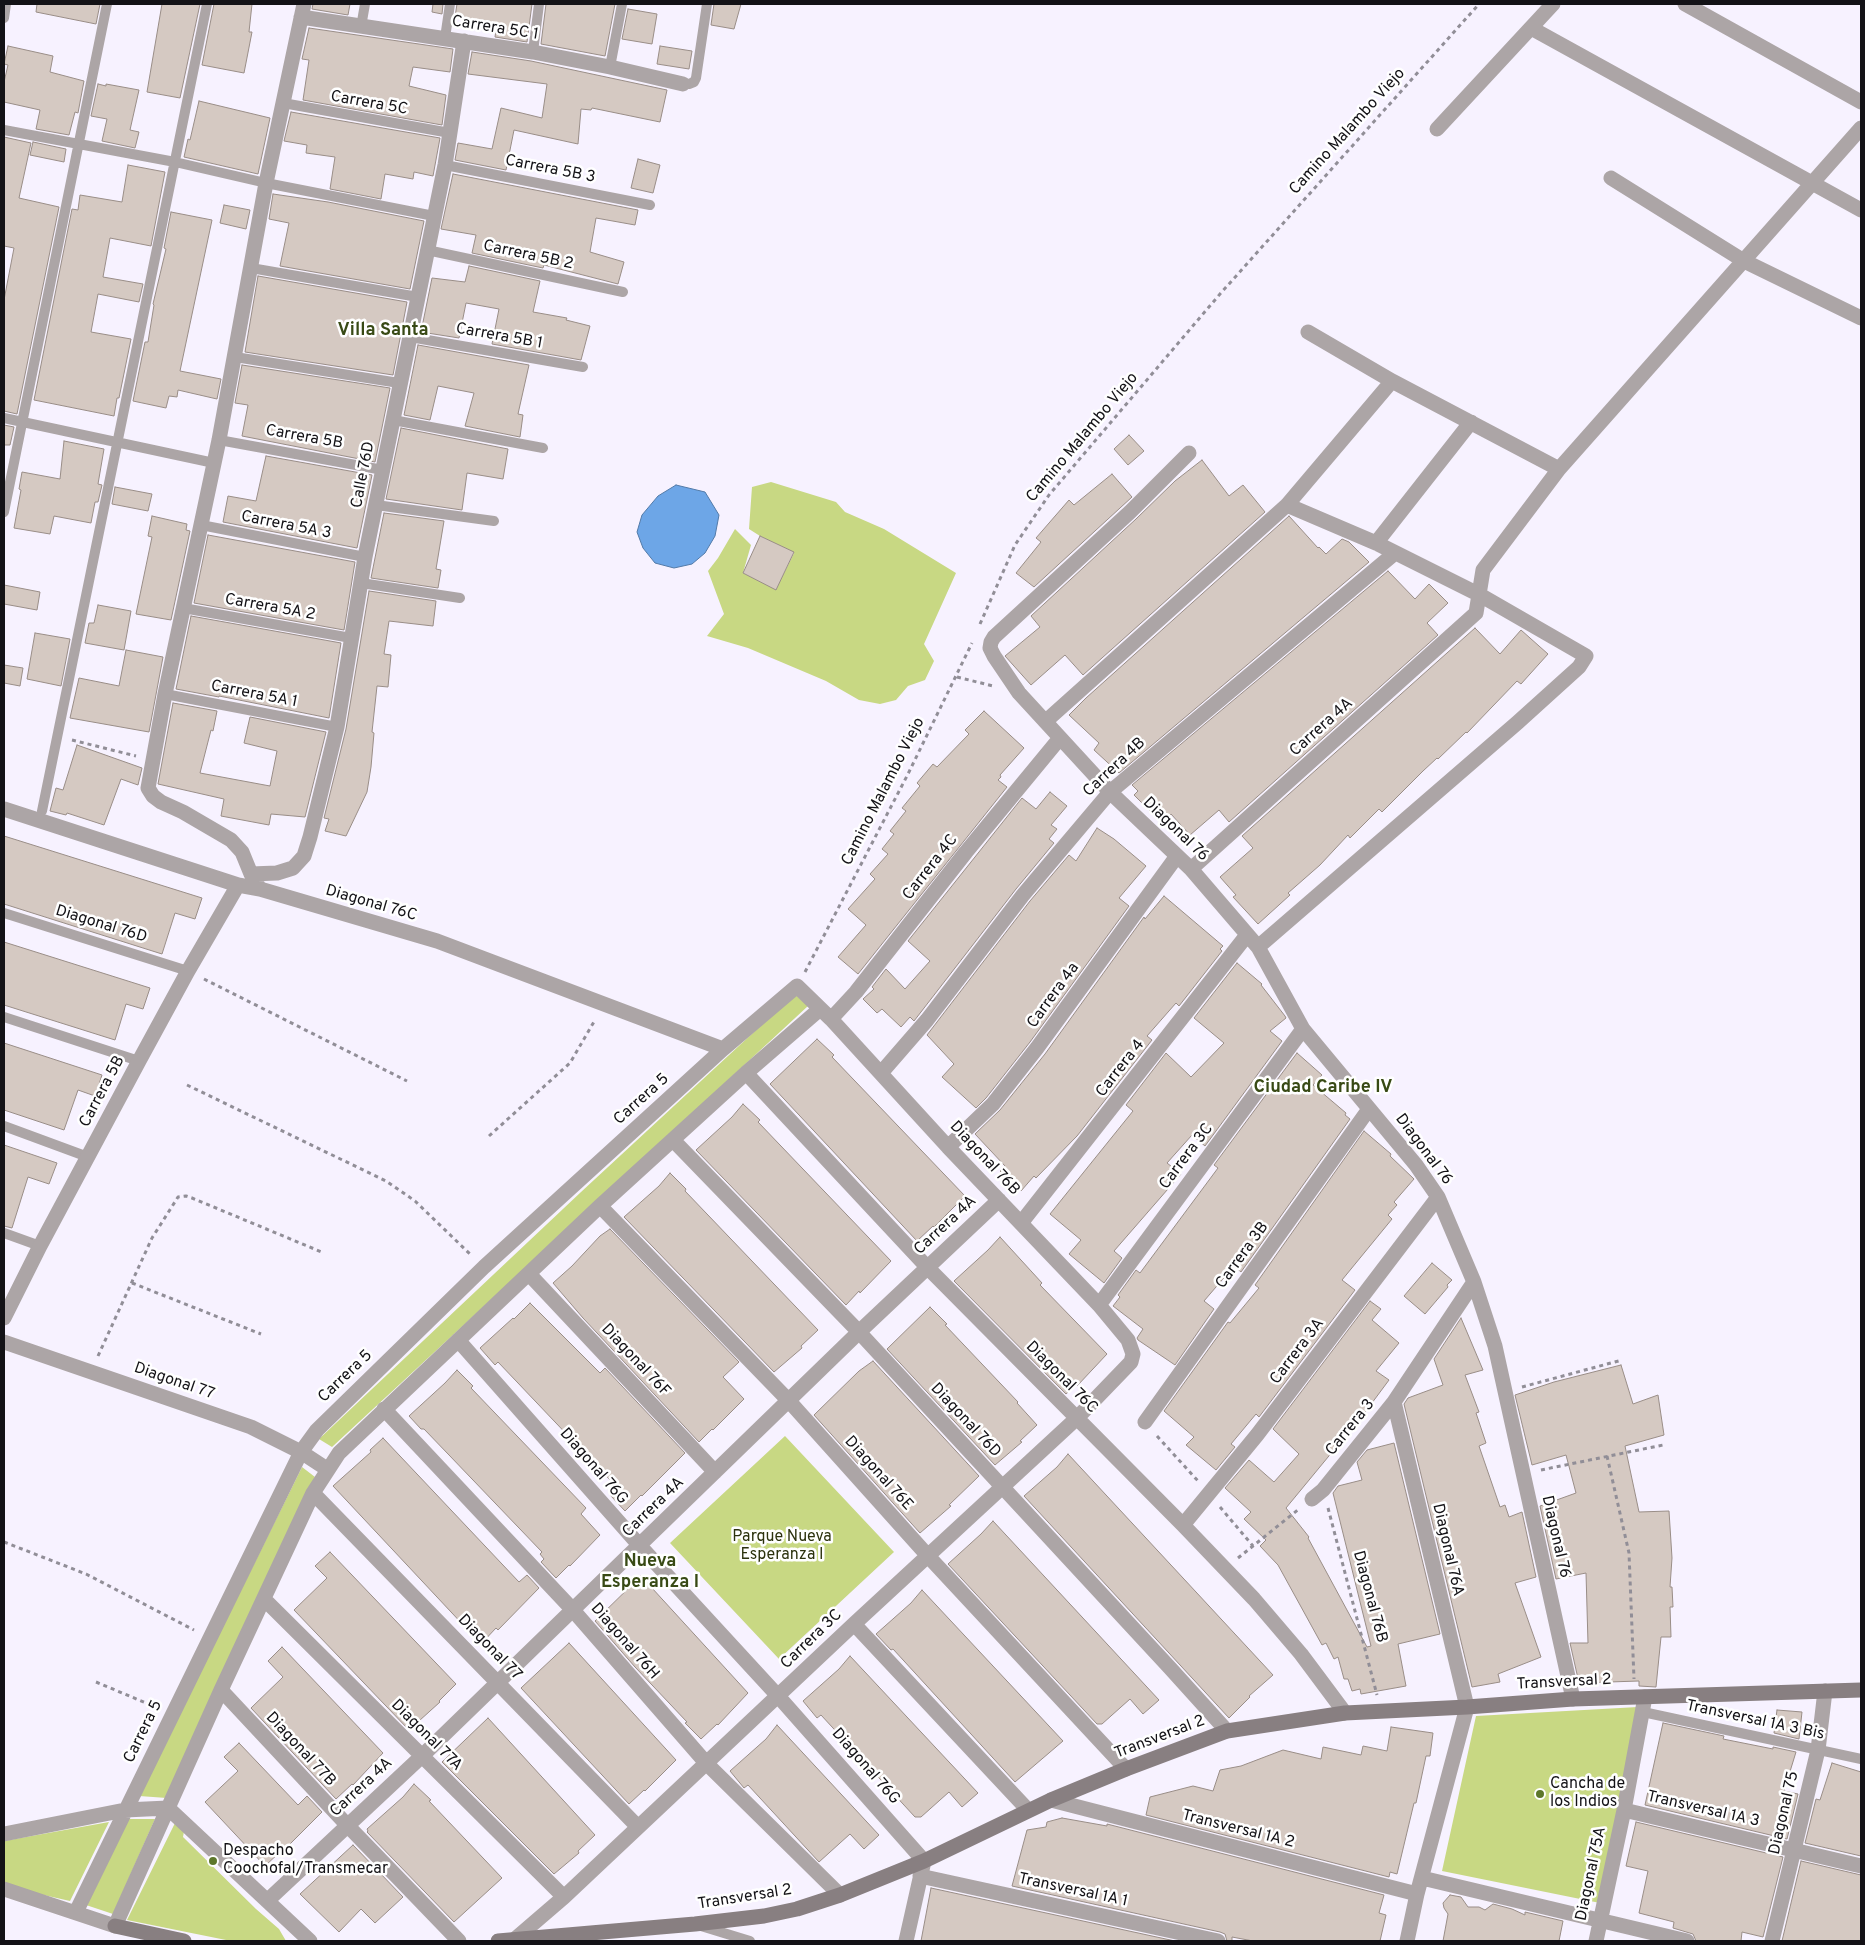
<!DOCTYPE html>
<style>
body{margin:0}
#map{position:relative;width:1865px;height:1945px;overflow:hidden;background:#f7f2ff;font-family:Overpass,sans-serif}
canvas{display:block}
.frame{position:absolute;inset:0;border:5px solid #131216;pointer-events:none}
</style>
<div id="map">
<canvas width="1865" height="1945"></canvas>
<div class="frame"></div>
</div>
<script>
const ctx = document.querySelector('canvas').getContext('2d');
ctx.lineJoin = 'round';
function fillPath(path, color) { ctx.fillStyle = color; ctx.fill(path, 'evenodd'); }
const toPath = rows => new Path2D(rows.map(r => 'M' + r).join(''));
function strokePath(path, color, width, dash) { ctx.strokeStyle = color; ctx.lineWidth = width; ctx.lineCap = dash ? 'butt' : 'round'; ctx.setLineDash(dash || []); ctx.stroke(path); }
function drawText(font, color, halo, rows, align = 'center') {
  ctx.font = font + ' Overpass,sans-serif'; ctx.lineWidth = 5; ctx.setLineDash([]); ctx.textBaseline = 'middle'; ctx.strokeStyle = halo; ctx.fillStyle = color; for (const [text, x, y, turn = 0] of rows) {
    ctx.save(); ctx.translate(x, y); ctx.rotate((+turn || 0) * Math.PI / 180); ctx.textAlign = isNaN(turn) ? turn : align; if (halo) ctx.strokeText(text, 0, 0); ctx.fillText(text, 0, 0); ctx.restore();
  }
}
const green = toPath([
 [771,482,836,502,845,512,884,529,956,573,924,644,934,661,925,680,908,686,896,700,880,704,859,700,826,681,748,648,707,636,724,614,708,571,718,558,735,529,751,545,743,573,776,589,794,553,760,536,749,529,752,487],
 [795,994,808,1006,332,1447,319,1439,581,1192],
 [785,1436,894,1552,779,1659,670,1543],
 [302,1467,315,1477,167,1798,139,1796],
 [1638,1707,1600,1903,1442,1871,1476,1716],
 [129,1819,155,1819,113,1914,86,1905],
 [176,1821,185,1826,183,1837,256,1909,279,1929,286,1941,226,1940,127,1920],
 [109,1822,70,1901,4,1886,4,1841]
]);
const water = toPath([
 [676,485,705,492,719,515,715,536,705,553,692,564,674,568,655,563,643,548,637,532,642,515,658,496,676,485]
]);
const building = toPath([
 [37,4,100,4,96,24,36,12,37,4],
 [162,4,200,4,180,98,147,92,162,4],
 [214,4,252,4,249,32,252,32,244,73,202,65,214,4],
 [313,4,350,4,348,15,312,9,313,4],
 [433,4,443,4,442,14,432,12,433,4],
 [457,4,532,4,527,42,495,37,497,24,455,17,457,4],
 [546,4,615,4,605,56,541,44,546,4],
 [714,4,741,4,734,29,711,25,714,4],
 [628,9,657,14,652,44,622,39,628,9],
 [309,28,453,49,450,72,413,67,409,86,446,95,442,125,303,100,309,60,302,59,309,28],
 [8,46,53,56,50,72,84,81,78,113,75,112,69,135,36,129,40,110,4,102,4,82,8,65,4,64,8,46],
 [660,46,692,51,689,69,657,64,660,46],
 [472,52,531,61,667,90,660,122,592,108,591,110,581,109,578,144,514,130,506,170,455,160,458,143,492,149,501,108,542,118,547,84,468,74,472,52],
 [98,84,106,86,106,84,139,90,130,130,139,132,135,148,102,141,107,119,91,116,98,84],
 [199,101,270,118,258,174,184,157,188,139,190,140,199,101],
 [291,112,440,138,433,176,414,172,413,179,385,174,381,199,330,189,335,157,306,153,307,145,284,141,291,112],
 [4,137,31,143,19,198,59,207,17,414,4,411,4,300,14,248,4,246,4,137],
 [33,142,66,149,64,162,30,155,33,142],
 [638,159,660,165,653,193,631,188,638,159],
 [128,165,165,172,151,246,110,238,103,277,143,284,139,302,98,294,91,332,131,339,119,398,117,398,114,416,34,400,72,209,78,210,80,195,122,202,128,165],
 [453,174,638,210,635,225,596,218,590,252,624,262,618,284,544,265,543,268,472,253,476,235,441,229,453,174],
 [273,194,328,202,424,221,410,289,280,266,289,223,269,219,273,194],
 [224,205,250,210,246,229,220,223,224,205],
 [171,212,212,220,180,371,221,379,217,399,178,390,177,397,169,396,166,408,133,401,145,342,148,342,154,305,153,304,166,249,164,248,171,212],
 [469,266,540,281,533,312,567,318,566,320,590,326,581,360,492,344,499,309,466,303,459,338,421,332,432,278,465,282,469,266],
 [258,276,407,302,393,375,245,352,258,276],
 [418,345,529,365,518,414,523,415,520,437,465,426,474,393,438,386,430,420,404,415,418,345],
 [242,365,390,388,375,462,242,436,248,405,235,403,242,365],
 [4,425,14,427,10,445,4,445,4,425],
 [401,428,508,449,503,479,467,473,462,510,386,499,401,428],
 [1129,435,1144,451,1128,465,1114,449,1129,435],
 [64,441,104,449,98,484,102,485,98,502,95,502,91,523,54,516,50,534,14,528,21,490,19,489,22,472,60,479,64,441],
 [266,456,372,475,357,548,223,522,228,496,256,501,266,456],
 [1202,460,1229,496,1243,485,1265,512,1083,675,1065,655,1031,685,1005,656,1040,627,1031,616,1136,519,1175,481,1202,460],
 [1112,474,1132,497,1034,587,1016,573,1041,542,1036,538,1069,500,1074,505,1112,474],
 [115,487,152,494,148,511,112,504,115,487],
 [384,513,444,521,436,569,441,570,438,588,371,578,384,513],
 [152,516,187,524,186,530,190,531,171,620,136,614,152,537,148,536,152,516],
 [1289,516,1318,548,1319,547,1326,554,1342,539,1349,542,1369,562,1119,773,1094,750,1099,743,1069,715,1086,698,1289,516],
 [208,535,355,562,344,630,194,603,208,535],
 [760,536,794,552,776,590,743,573,760,536],
 [1388,571,1415,599,1429,584,1448,603,1427,623,1438,635,1229,822,1219,810,1190,835,1171,814,1162,823,1134,795,1138,791,1132,785,1388,571],
 [4,585,40,592,37,610,4,604,4,585],
 [369,591,436,601,433,626,389,621,384,654,391,655,388,687,377,686,372,732,374,733,371,767,367,792,346,836,325,831,329,819,324,818,346,729,369,591],
 [98,605,131,611,124,650,85,643,89,623,94,623,98,605],
 [191,616,341,643,329,718,219,696,219,697,176,689,191,616],
 [1475,628,1500,654,1521,630,1548,654,1521,684,1517,681,1467,733,1466,732,1438,759,1437,758,1423,771,1382,812,1379,809,1350,838,1348,835,1320,865,1288,893,1290,895,1258,924,1233,897,1236,895,1220,877,1253,848,1242,836,1475,628],
 [35,633,70,639,61,686,27,679,35,633],
 [126,650,163,657,149,732,70,718,79,678,119,686,126,650],
 [4,665,23,668,20,686,4,683,4,665],
 [173,703,217,711,213,731,211,730,200,773,270,786,277,751,244,743,250,717,326,732,305,817,271,814,269,825,221,816,224,799,158,784,173,703],
 [984,711,1024,748,1000,775,1001,777,998,780,1007,787,858,974,838,957,866,925,848,909,875,879,870,874,888,854,882,849,894,834,890,831,906,811,902,808,920,786,917,783,933,764,937,767,969,734,965,730,984,711],
 [77,745,142,768,138,785,121,779,104,825,67,813,66,815,50,811,56,788,63,790,77,745],
 [1050,792,1067,806,1051,825,1057,829,1049,839,1054,843,1016,889,914,1021,910,1017,901,1027,882,1009,877,1013,863,999,874,989,872,987,886,969,905,989,930,961,908,941,1022,798,1036,809,1050,792],
 [1097,828,1114,839,1146,866,1119,898,1129,906,1030,1042,986,1098,976,1108,942,1077,954,1064,927,1035,1030,901,1069,855,1076,861,1097,828],
 [4,836,202,898,195,919,175,913,162,954,4,904,4,836],
 [1164,896,1223,946,1220,949,1222,951,1179,1006,1176,1003,1147,1036,1152,1040,1077,1136,1036,1178,1034,1176,1021,1191,1000,1171,1005,1166,975,1134,1000,1110,1045,1054,1144,917,1145,919,1164,896],
 [4,942,150,988,143,1009,126,1004,115,1040,4,1005,4,942],
 [1237,963,1262,984,1261,985,1285,1016,1286,1018,1270,1031,1282,1041,1205,1146,1192,1135,1167,1163,1181,1174,1114,1251,1122,1258,1104,1283,1069,1254,1081,1240,1050,1214,1133,1111,1126,1105,1166,1053,1191,1077,1224,1043,1194,1018,1237,963],
 [817,1039,834,1055,832,1057,965,1196,934,1227,933,1226,917,1241,770,1084,817,1039],
 [4,1043,102,1075,95,1096,78,1090,64,1130,4,1110,4,1043],
 [1297,1053,1322,1075,1313,1085,1346,1113,1345,1115,1350,1119,1241,1272,1234,1266,1204,1301,1214,1309,1175,1365,1138,1340,1137,1338,1143,1329,1113,1306,1120,1297,1118,1295,1136,1270,1140,1273,1218,1168,1214,1165,1297,1053],
 [743,1104,760,1120,758,1122,891,1261,860,1293,859,1291,846,1305,696,1150,732,1117,743,1104],
 [1364,1131,1391,1154,1390,1156,1414,1179,1394,1202,1397,1205,1388,1215,1392,1219,1342,1280,1355,1290,1259,1417,1256,1414,1231,1444,1235,1447,1216,1470,1186,1445,1194,1437,1164,1411,1228,1322,1230,1323,1259,1288,1255,1285,1364,1131],
 [4,1145,57,1163,49,1184,28,1177,12,1228,4,1226,4,1145],
 [670,1173,686,1189,685,1191,818,1330,801,1346,802,1348,774,1372,624,1217,659,1186,670,1173],
 [610,1229,739,1362,723,1377,744,1399,713,1430,712,1429,699,1442,583,1318,553,1283,572,1266,600,1236,610,1229],
 [1000,1237,1042,1283,1040,1285,1107,1354,1077,1386,1076,1385,1066,1394,954,1281,988,1250,1000,1237],
 [1432,1263,1452,1280,1447,1285,1448,1287,1425,1314,1404,1296,1432,1263],
 [1370,1301,1381,1309,1372,1320,1399,1343,1376,1371,1389,1380,1366,1411,1286,1508,1309,1537,1308,1538,1367,1647,1371,1646,1333,1493,1338,1486,1362,1480,1357,1462,1367,1450,1394,1443,1440,1634,1398,1644,1406,1686,1361,1694,1360,1689,1352,1691,1348,1679,1344,1679,1338,1657,1334,1659,1326,1643,1322,1645,1278,1565,1260,1546,1266,1540,1244,1519,1251,1512,1225,1488,1249,1460,1274,1482,1299,1454,1273,1429,1370,1301],
 [530,1303,600,1373,605,1368,685,1453,642,1496,641,1495,625,1511,610,1495,616,1489,612,1484,613,1483,498,1362,495,1365,480,1348,513,1318,514,1319,530,1303],
 [930,1307,947,1324,945,1325,1018,1402,1017,1403,1037,1425,1020,1441,1022,1442,995,1465,887,1349,930,1307],
 [1461,1318,1483,1370,1465,1375,1479,1412,1476,1413,1486,1443,1479,1446,1500,1507,1505,1505,1509,1517,1522,1512,1536,1577,1515,1583,1541,1657,1498,1674,1500,1682,1472,1687,1404,1404,1408,1398,1443,1385,1434,1359,1461,1318],
 [873,1361,979,1476,949,1505,951,1506,920,1533,814,1415,859,1371,873,1361],
 [1621,1365,1633,1404,1658,1395,1664,1435,1625,1446,1639,1512,1669,1511,1672,1558,1670,1587,1672,1587,1673,1607,1670,1607,1671,1637,1661,1637,1656,1687,1639,1686,1639,1681,1579,1683,1570,1643,1588,1643,1586,1573,1556,1579,1540,1506,1576,1493,1566,1455,1532,1465,1515,1395,1554,1382,1621,1365],
 [457,1370,473,1386,471,1388,586,1508,581,1514,600,1535,570,1566,569,1565,556,1578,541,1562,544,1559,540,1554,542,1552,449,1455,424,1429,421,1429,409,1416,445,1383,457,1370],
 [383,1438,519,1582,527,1575,539,1588,498,1630,496,1628,481,1644,333,1486,371,1452,370,1450,383,1438],
 [1068,1454,1273,1675,1249,1696,1250,1697,1229,1718,1024,1496,1057,1467,1068,1454],
 [993,1521,1159,1700,1143,1714,1130,1699,1102,1724,1097,1724,948,1564,981,1534,993,1521],
 [330,1552,456,1684,439,1701,440,1702,409,1730,294,1610,327,1578,315,1566,330,1552],
 [641,1576,748,1693,718,1725,717,1724,701,1739,685,1723,687,1722,635,1667,595,1621,641,1576],
 [922,1590,1063,1741,1015,1782,893,1649,891,1650,876,1634,911,1603,922,1590],
 [569,1643,676,1760,645,1791,644,1790,629,1804,521,1688,569,1643],
 [282,1647,383,1753,353,1785,352,1784,336,1799,251,1708,283,1677,268,1661,282,1647],
 [850,1656,978,1793,962,1807,949,1792,921,1817,915,1817,821,1715,817,1718,803,1701,839,1669,850,1656],
 [1777,1710,1802,1712,1799,1739,1774,1733,1777,1710],
 [488,1718,595,1835,578,1851,579,1853,554,1874,442,1762,488,1718],
 [1663,1723,1724,1736,1723,1739,1773,1749,1773,1747,1796,1752,1784,1791,1798,1794,1787,1839,1645,1805,1663,1723],
 [777,1725,879,1835,864,1849,850,1834,819,1862,748,1785,744,1788,730,1771,766,1739,777,1725],
 [1391,1727,1433,1733,1430,1756,1426,1756,1416,1803,1414,1803,1397,1874,1390,1872,1389,1877,1146,1815,1150,1797,1193,1786,1213,1791,1220,1770,1241,1766,1283,1750,1321,1759,1323,1747,1361,1755,1363,1746,1387,1751,1391,1727],
 [239,1743,298,1805,307,1796,322,1812,282,1852,281,1851,265,1866,205,1802,238,1771,224,1757,239,1743],
 [1832,1763,1861,1772,1861,1856,1805,1843,1816,1799,1820,1800,1832,1763],
 [414,1784,431,1800,429,1801,502,1878,454,1922,367,1832,368,1831,367,1829,403,1797,414,1784],
 [1062,1818,1107,1826,1107,1824,1384,1895,1379,1913,1386,1915,1380,1941,1253,1941,1232,1937,1232,1941,1227,1941,1225,1934,1220,1932,1012,1886,1027,1830,1046,1827,1047,1822,1062,1818],
 [1636,1822,1783,1857,1763,1937,1742,1932,1741,1941,1696,1941,1693,1934,1673,1928,1674,1922,1639,1913,1648,1871,1626,1866,1636,1822],
 [353,1845,403,1897,375,1923,361,1909,339,1932,300,1894,353,1845],
 [1801,1861,1861,1875,1861,1941,1782,1941,1801,1861],
 [931,1888,1175,1941,921,1941,931,1888],
 [1450,1895,1461,1897,1468,1907,1479,1907,1485,1910,1493,1904,1512,1909,1525,1915,1525,1912,1563,1921,1559,1941,1443,1941,1448,1914,1444,1908,1443,1903,1450,1895]
]);
const path = toPath([
 [980,624,1015,545,1049,495,1220,294,1479,4],
 [957,677,993,686],
 [72,740,136,756],
 [805,972,908,774,972,643],
 [204,979,407,1081],
 [187,1085,386,1181,415,1201,471,1255],
 [489,1136,570,1063,595,1020],
 [132,1283,261,1334],
 [98,1356,152,1238,178,1197,186,1196,192,1198,324,1253],
 [1522,1387,1622,1360],
 [1157,1436,1198,1481],
 [1607,1456,1629,1553,1634,1679],
 [1541,1470,1663,1445],
 [1220,1507,1253,1546],
 [1328,1508,1377,1695],
 [4,1542,86,1574,194,1630],
 [1238,1558,1299,1509],
 [96,1682,158,1708]
]);
const lane = toPath([
 [4,18,6,4],
 [361,27,365,4],
 [445,38,450,4],
 [533,52,539,4],
 [610,67,622,4],
 [683,84,689,84,694,82,696,78,707,4],
 [283,103,450,133],
 [4,130,175,162,266,183,434,216],
 [445,165,650,205],
 [427,250,623,292],
 [251,268,418,297],
 [410,337,583,367],
 [235,357,399,383],
 [4,418,214,463],
 [393,420,543,448],
 [219,440,383,470],
 [376,505,494,521],
 [4,512,107,4],
 [201,525,365,557],
 [361,583,460,598],
 [183,608,351,638],
 [165,694,337,727],
 [42,811,207,4],
 [4,913,188,971],
 [4,1017,139,1061],
 [4,1126,88,1157],
 [4,1233,40,1246],
 [1643,1712,1861,1759],
 [701,1926,750,1941]
]);
const street = toPath([
 [1685,4,1861,102],
 [301,17,533,52,610,67,683,84],
 [1531,28,1861,210],
 [1437,129,1553,4],
 [1611,178,1744,261,1861,318],
 [1308,332,1392,381],
 [1189,453,1130,512,994,637,991,642,990,648,994,656,1019,693,1110,792,1191,869,1258,947,1303,1029,1416,1165,1438,1197,1474,1282,1495,1346,1573,1699],
 [1376,543,1471,422],
 [1046,721,1287,505,1392,381,1559,469],
 [4,809,238,885,260,889,437,941,723,1049],
 [1191,869,1476,613,1483,570,1559,469,1861,128],
 [251,874,277,873,293,868,304,856,310,837,337,727,365,557,445,165,464,41],
 [260,889,251,874,242,852,231,840,183,812,161,802,153,796,148,788,165,694,219,440,266,183,304,4],
 [1258,947,1517,723,1579,667,1586,656,1480,595,1376,543,1287,505],
 [831,1019,856,992,966,852,1060,738],
 [746,1073,927,1267,1183,1525,1254,1599,1301,1654,1345,1713],
 [881,1073,927,1020,1023,895,1110,792,1395,553],
 [673,1140,859,1332,1170,1668,1227,1731],
 [948,1147,993,1104,1037,1048,1177,856],
 [600,1206,789,1401,928,1556,1126,1769],
 [1021,1223,1247,935],
 [529,1274,715,1472],
 [1099,1305,1303,1029],
 [4,1318,40,1246,139,1061,188,971,238,885],
 [458,1340,640,1546,778,1696,924,1861,906,1941],
 [4,1342,251,1427,301,1452,327,1469],
 [1394,1402,1467,1707,1417,1894,1407,1941],
 [384,1409,572,1609,707,1764,840,1895],
 [1145,1422,1369,1109],
 [313,1493,638,1827],
 [1312,1499,1323,1490,1394,1402,1474,1282],
 [1183,1525,1257,1435,1438,1197],
 [264,1599,564,1897],
 [854,1624,1028,1810],
 [221,1690,348,1826,459,1941],
 [1051,1800,1417,1894],
 [1624,1810,1861,1866],
 [4,1834,125,1810,168,1808,310,1941],
 [920,1876,1218,1941],
 [1422,1878,1687,1941],
 [4,1889,115,1926,221,1690,313,1493,339,1453,600,1206,746,1073,820,1009],
 [267,1901,422,1756,859,1332,999,1200],
 [76,1912,301,1452,317,1430,484,1267,723,1049,797,986,831,1019,948,1147,1099,1305,1128,1340,1133,1354,1131,1362,1077,1418,854,1624,564,1897,514,1940],
 [1596,1941,1624,1810,1645,1697],
 [1772,1941,1818,1750,1825,1691]
]);
const secondary = toPath([
 [115,1926,184,1941],
 [498,1941,695,1924,764,1916,797,1909,840,1895,924,1861,1051,1800,1126,1769,1227,1731,1345,1713,1467,1707,1573,1699,1861,1690]
]);
const markers = [
 [1540,1794,5,"#5d772b"],
 [213,1861,5,"#5d772b"]
];
const streetNames = [
 ["Carrera 5C 1",495,29,9],
 ["Carrera 5C",369,104,10],
 ["Camino Malambo Viejo",1348,132,-48],
 ["Carrera 5B 3",550,170,11],
 ["Carrera 5B 2",528,256,12],
 ["Carrera 5B 1",499,337,10],
 ["Carrera 5B",304,438,10],
 ["Camino Malambo Viejo",1083,438,-50],
 ["Calle 76D",364,475,-79],
 ["Carrera 5A 3",286,526,11],
 ["Carrera 5A 2",270,608,10],
 ["Carrera 5A 1",254,695,11],
 ["Carrera 4A",1322,728,-42],
 ["Carrera 4B",1115,768,-43],
 ["Camino Malambo Viejo",884,792,-63],
 ["Diagonal 76",1175,830,44],
 ["Carrera 4C",931,868,-52],
 ["Diagonal 76C",371,904,16],
 ["Diagonal 76D",101,925,17],
 ["Carrera 4a",1054,996,-54],
 ["Carrera 4",1121,1069,-52],
 ["Carrera 5B",103,1092,-62],
 ["Carrera 5",642,1100,-42],
 ["Diagonal 76",1423,1150,53],
 ["Carrera 3C",1187,1157,-53],
 ["Diagonal 76B",984,1159,47],
 ["Carrera 4A",946,1226,-43],
 ["Carrera 3B",1243,1256,-54],
 ["Carrera 3A",1298,1352,-53],
 ["Diagonal 76F",635,1361,47],
 ["Carrera 5",346,1377,-44],
 ["Diagonal 76C",1061,1378,45],
 ["Diagonal 77",174,1382,19],
 ["Diagonal 76D",965,1421,47],
 ["Carrera 3",1351,1428,-51],
 ["Diagonal 76G",593,1467,49],
 ["Diagonal 76E",878,1474,48],
 ["Carrera 4A",654,1508,-44],
 ["Diagonal 76",1555,1537,77],
 ["Diagonal 76A",1447,1550,77],
 ["Diagonal 76B",1369,1597,75],
 ["Carrera 3C",812,1640,-44],
 ["Diagonal 76H",624,1642,49],
 ["Diagonal 77",489,1648,46],
 ["Transversal 2",1564,1683,-3],
 ["Transversal 1A 3 Bis",1755,1721,12],
 ["Carrera 5",144,1732,-64],
 ["Diagonal 77A",426,1736,45],
 ["Transversal 2",1160,1738,-21],
 ["Diagonal 77B",300,1750,47],
 ["Diagonal 76G",865,1767,49],
 ["Carrera 4A",362,1788,-43],
 ["Transversal 1A 3",1703,1810,13],
 ["Diagonal 75",1785,1813,-77],
 ["Transversal 1A 2",1238,1830,14],
 ["Diagonal 75A",1592,1874,-78],
 ["Transversal 1A 1",1073,1891,12],
 ["Transversal 2",745,1898,-9]
];
const parkNames = [
 ["Parque Nueva",782,1538],
 ["Esperanza I",782,1556]
];
const poiNames = [
 ["Cancha de",1550,1785],
 ["los Indios",1550,1803],
 ["Despacho",223,1852],
 ["Coochofal/Transmecar",223,1870]
];
const neighbourhoodNames = [
 ["Villa Santa",383,331],
 ["Ciudad Caribe IV",1323,1088],
 ["Nueva",650,1562],
 ["Esperanza I",650,1583]
];
fillPath(green, '#c8d883');
fillPath(water, '#6da6e7');
strokePath(water, '#527aa8', 1);
fillPath(building, '#d5c9c2');
strokePath(building, '#998d87', 1);
strokePath(path, '#918e97', 3, [4, 4]);
strokePath(lane, '#aca5a6', 10);
strokePath(street, '#aca5a6', 15);
strokePath(secondary, '#887f81', 15);
for (const [x, y, r, color] of markers) { const dot = new Path2D(); dot.arc(x, y, r, 0, 2 * Math.PI); ctx.fillStyle = color; ctx.fill(dot); strokePath(dot, '#fff', 2); }
drawText('16px', '#131216', '#fff', streetNames);
drawText('16px', '#2c320d', '#fff', parkNames);
drawText('16px', '#131216', '#fff', poiNames, 'left');
drawText('bold 18px', '#384a15', '#fff', neighbourhoodNames);
</script>
